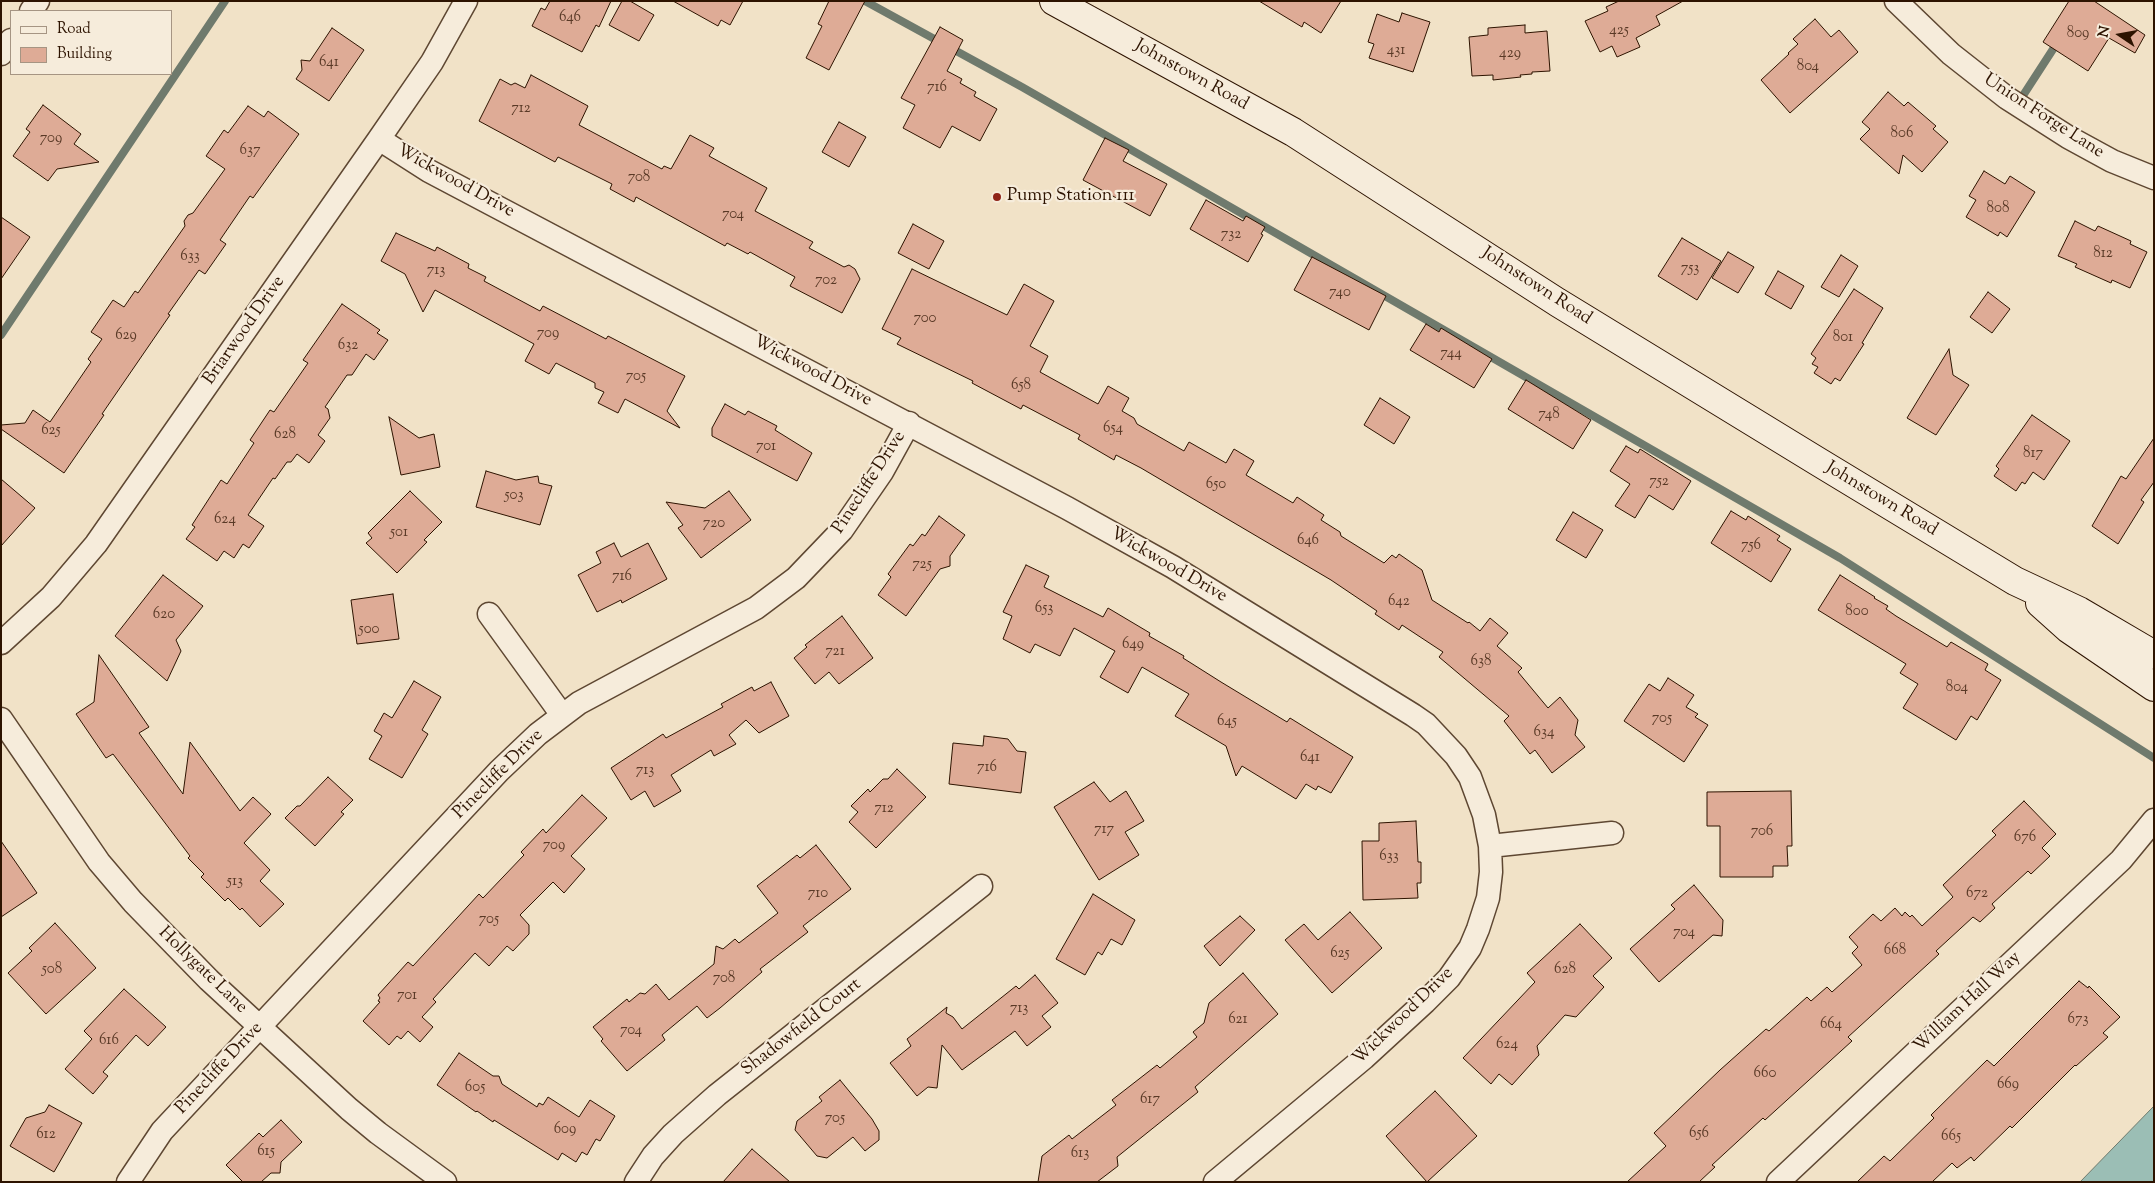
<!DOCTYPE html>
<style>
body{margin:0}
#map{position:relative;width:2155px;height:1183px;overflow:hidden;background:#f1e2c7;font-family:"Sorts Mill Goudy",serif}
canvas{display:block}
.frame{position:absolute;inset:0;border:2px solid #2d1300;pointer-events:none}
.legend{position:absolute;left:10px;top:10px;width:162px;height:65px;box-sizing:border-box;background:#f6ecdb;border:1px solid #a69583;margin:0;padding:6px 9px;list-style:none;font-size:15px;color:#2d1300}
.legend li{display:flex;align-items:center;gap:10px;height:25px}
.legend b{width:25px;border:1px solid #a69583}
.north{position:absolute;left:2095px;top:10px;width:50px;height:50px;-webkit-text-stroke:4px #f6ecdb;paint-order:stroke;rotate:282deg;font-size:14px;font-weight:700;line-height:20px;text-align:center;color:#2d1300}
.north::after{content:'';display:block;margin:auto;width:18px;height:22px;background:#2d1300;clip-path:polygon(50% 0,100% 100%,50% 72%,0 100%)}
</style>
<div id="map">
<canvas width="2155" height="1183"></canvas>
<div class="frame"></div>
<ul class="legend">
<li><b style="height:6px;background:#f6ecdb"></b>Road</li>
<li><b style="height:14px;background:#deab96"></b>Building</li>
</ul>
<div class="north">N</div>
</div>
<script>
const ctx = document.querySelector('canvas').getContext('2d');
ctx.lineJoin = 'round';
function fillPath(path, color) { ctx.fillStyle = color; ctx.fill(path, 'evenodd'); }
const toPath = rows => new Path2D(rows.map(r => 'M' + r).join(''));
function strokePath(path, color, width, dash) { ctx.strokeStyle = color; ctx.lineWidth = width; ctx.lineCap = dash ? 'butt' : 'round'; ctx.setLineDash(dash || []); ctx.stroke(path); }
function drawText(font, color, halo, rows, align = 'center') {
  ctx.font = font + ' "Sorts Mill Goudy",serif'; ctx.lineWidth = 4.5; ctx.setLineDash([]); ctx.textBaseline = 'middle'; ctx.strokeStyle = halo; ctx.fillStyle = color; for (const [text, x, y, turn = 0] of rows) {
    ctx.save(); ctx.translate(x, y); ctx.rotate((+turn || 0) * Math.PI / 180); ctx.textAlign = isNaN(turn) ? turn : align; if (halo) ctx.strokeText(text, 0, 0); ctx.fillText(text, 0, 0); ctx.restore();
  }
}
const water = toPath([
 [2154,1106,2154,1182,2080,1182,2154,1106]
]);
const stream = toPath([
 [865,1,1022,87,1840,558,2154,758],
 [2024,94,2059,40],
 [1,335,225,1]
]);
const building = toPath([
 [550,1,611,1,599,27,596,25,582,52,532,26,541,8,545,10,550,1],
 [622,1,630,1,654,15,639,41,609,25,622,1],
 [673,1,743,1,730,25,721,20,718,26,673,1],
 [829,1,865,1,829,70,806,58,822,26,818,24,829,1],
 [1259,1,1341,1,1321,33,1304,22,1302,27,1259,1],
 [1619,1,1683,1,1656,16,1660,25,1636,38,1640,47,1617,57,1612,46,1600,52,1585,21,1608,11,1606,7,1619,1],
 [2069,1,2094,1,2145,35,2135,53,2109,38,2088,71,2043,42,2069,1],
 [1402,13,1430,22,1413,72,1369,58,1374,44,1368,42,1377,14,1399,22,1402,13],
 [1815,19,1831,37,1839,30,1858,52,1790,113,1761,80,1789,54,1788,53,1798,44,1793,39,1815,19],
 [1525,25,1525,33,1547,31,1550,71,1532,72,1532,74,1520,75,1521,77,1493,80,1493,75,1472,76,1469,37,1488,35,1488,28,1525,25],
 [940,27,963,40,947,71,962,79,960,83,976,92,974,96,997,109,980,141,952,126,940,148,903,128,915,105,901,98,940,27],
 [332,28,364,50,329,101,296,79,302,70,301,60,310,61,332,28],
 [531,75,588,106,579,125,662,169,664,166,671,169,690,135,714,148,709,156,767,188,755,211,813,242,809,248,844,267,849,265,855,269,860,279,842,313,790,286,795,277,750,252,748,254,727,243,725,246,636,197,634,202,610,189,612,184,558,157,555,162,479,121,500,79,511,85,515,83,525,88,531,75],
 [1888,92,1904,106,1908,102,1936,126,1933,129,1948,142,1922,172,1903,155,1899,174,1860,139,1870,129,1862,122,1888,92],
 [43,105,81,134,74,144,99,162,57,169,48,181,13,156,30,132,26,129,43,105],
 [248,106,264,117,268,111,299,134,253,198,250,196,220,240,226,244,205,274,199,270,168,314,170,315,102,414,104,415,64,473,1,429,1,425,25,423,33,410,50,422,91,362,88,359,102,339,91,332,113,300,124,307,135,291,138,293,185,226,184,221,188,215,193,213,225,169,206,156,224,130,228,133,248,106],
 [839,122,866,137,849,167,822,152,839,122],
 [1105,138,1129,150,1123,161,1167,184,1150,216,1083,180,1105,138],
 [1984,171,2005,184,2010,176,2035,192,2007,237,2000,232,1998,236,1966,217,1976,200,1969,196,1984,171],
 [1206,200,1243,221,1246,216,1265,227,1261,234,1263,235,1248,262,1190,229,1206,200],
 [1,217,30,237,1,279,1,217],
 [2075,221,2095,231,2098,226,2131,241,2130,244,2147,252,2130,288,2112,280,2111,283,2075,267,2077,264,2058,256,2075,221],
 [913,224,944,241,929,269,898,253,913,224],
 [396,233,435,251,437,247,469,264,468,268,486,277,484,281,540,311,543,306,606,339,608,336,685,376,667,411,680,428,625,399,618,413,598,403,604,392,595,388,595,383,556,363,549,374,525,361,534,344,435,290,423,312,405,274,381,261,396,233],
 [1682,238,1721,261,1697,300,1658,276,1682,238],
 [1728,252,1754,267,1738,293,1712,278,1728,252],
 [1841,255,1858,266,1839,297,1821,287,1841,255],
 [1312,257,1386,296,1369,330,1294,290,1312,257],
 [912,269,1007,315,1024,284,1054,301,1030,346,1048,356,1040,372,1098,404,1108,386,1129,398,1122,411,1134,418,1137,424,1184,451,1189,442,1226,463,1234,449,1254,461,1246,475,1293,503,1297,497,1324,515,1321,520,1340,532,1341,536,1384,563,1392,555,1396,558,1399,554,1422,570,1432,600,1468,623,1469,622,1480,631,1490,618,1508,633,1497,646,1522,668,1518,672,1548,708,1560,697,1578,720,1575,735,1585,747,1552,773,1535,750,1530,754,1504,721,1509,716,1439,657,1443,652,1402,625,1399,630,1375,614,1377,611,1331,580,1141,468,1116,455,1114,460,1078,439,1080,435,1023,405,1021,409,972,383,973,381,897,344,901,338,882,329,912,269],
 [1778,271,1804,286,1791,309,1765,294,1778,271],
 [1854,289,1883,308,1862,343,1864,344,1840,381,1835,378,1831,384,1814,373,1818,367,1812,364,1816,358,1811,354,1854,289],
 [1988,292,2010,309,1992,333,1970,317,1988,292],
 [342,304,380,330,377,333,388,340,374,360,366,354,352,375,347,375,325,407,328,409,330,418,318,435,325,441,309,463,297,454,291,462,287,462,275,479,273,478,248,515,264,526,249,548,243,544,234,558,224,551,217,561,186,539,195,527,192,525,221,480,227,484,254,443,250,440,270,410,274,412,308,363,303,360,342,304],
 [1426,324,1439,332,1441,328,1492,359,1474,388,1410,350,1426,324],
 [1949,349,1953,375,1969,385,1936,435,1907,418,1949,349],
 [1526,380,1591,420,1573,449,1508,409,1526,380],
 [1380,398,1410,417,1394,444,1364,425,1380,398],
 [725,404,745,415,748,411,777,426,775,430,812,453,797,481,712,436,712,428,725,404],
 [2032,415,2070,441,2044,480,2033,472,2025,484,2022,482,2016,491,1994,476,1999,469,1996,466,2032,415],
 [389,417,419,438,434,434,440,467,401,475,389,417],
 [2154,438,2154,482,2141,500,2144,502,2118,544,2092,526,2121,476,2126,479,2154,438],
 [1626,446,1638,453,1640,449,1691,481,1673,510,1649,495,1635,518,1615,506,1630,484,1610,471,1626,446],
 [486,471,516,480,538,476,539,483,552,486,540,525,476,507,486,471],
 [1,479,35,508,1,546,1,479],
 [410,491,442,522,424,540,427,542,397,573,366,543,372,538,368,533,410,491],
 [729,491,751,520,701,558,678,528,683,525,666,502,705,508,729,491],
 [1731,511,1746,520,1748,516,1780,536,1777,540,1791,549,1771,582,1711,543,1731,511],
 [1573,512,1603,530,1586,558,1556,540,1573,512],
 [939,516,965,535,950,556,950,566,940,569,906,616,878,595,891,577,888,574,910,544,913,546,922,534,925,536,939,516],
 [614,543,621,557,648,543,667,579,622,603,621,600,597,612,578,575,601,563,596,552,614,543],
 [1026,565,1049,576,1044,587,1103,617,1108,608,1150,633,1149,636,1184,656,1183,658,1221,682,1287,722,1290,718,1353,757,1331,793,1318,786,1316,790,1306,784,1296,799,1242,766,1236,776,1226,746,1175,716,1189,694,1142,667,1128,693,1100,677,1115,651,1074,628,1060,656,1035,644,1030,653,1003,639,1012,616,1003,612,1026,565],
 [163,575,203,606,176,640,181,651,167,681,115,636,163,575],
 [1840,575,1875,597,1874,598,1888,606,1886,609,1896,616,1947,647,1951,642,1988,664,1985,670,2001,680,1977,720,1971,716,1956,740,1903,708,1918,684,1900,673,1906,664,1818,610,1840,575],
 [393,594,399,639,357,644,351,600,393,594],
 [842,616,873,658,839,684,829,672,815,684,794,658,807,647,805,645,842,616],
 [99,655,149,727,139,733,183,794,190,742,240,811,253,797,271,814,244,843,270,870,260,881,284,904,260,927,242,908,240,910,228,898,225,901,201,877,204,874,188,858,190,856,113,754,106,758,76,714,94,702,99,655],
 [1668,678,1694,695,1686,707,1698,714,1695,717,1708,725,1684,762,1624,721,1649,684,1660,691,1668,678],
 [414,681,441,697,422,730,428,734,402,778,369,759,382,736,374,731,384,713,392,718,414,681],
 [771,682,789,716,759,733,746,720,729,735,736,744,714,756,711,750,671,775,681,791,654,807,645,791,631,800,611,768,663,734,666,738,723,707,721,704,752,687,754,691,771,682],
 [984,736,1008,739,1017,751,1026,752,1021,793,949,784,953,743,983,746,984,736],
 [897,769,926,797,876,848,849,822,858,812,851,806,868,789,870,792,883,779,888,779,897,769],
 [328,777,353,800,341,812,344,814,315,846,285,818,297,806,300,806,328,777],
 [1094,782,1110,802,1126,791,1144,821,1125,832,1139,855,1099,880,1054,807,1094,782],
 [1791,791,1792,846,1787,846,1788,866,1773,866,1773,877,1720,877,1720,826,1707,826,1707,792,1791,791],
 [582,795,607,818,571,856,585,869,564,893,553,882,520,915,529,925,529,934,513,951,507,946,489,966,475,953,433,999,436,1002,422,1017,433,1027,420,1042,408,1031,401,1039,397,1036,389,1045,363,1021,380,1002,378,1001,380,998,378,995,408,962,413,966,479,894,483,898,524,855,521,852,543,829,546,833,582,795],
 [2024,801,2056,834,2042,848,2050,856,2031,874,2028,871,1992,904,1995,908,1980,922,1973,917,1936,951,1939,954,1848,1037,1852,1041,1765,1120,1763,1118,1712,1165,1715,1167,1699,1182,1627,1182,1666,1146,1654,1133,1720,1070,1766,1029,1769,1031,1807,997,1811,1001,1827,987,1832,992,1862,965,1852,953,1858,947,1849,937,1873,914,1881,921,1895,908,1902,916,1905,912,1910,917,1912,915,1922,926,1953,897,1943,885,1996,835,1992,831,2024,801],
 [1416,821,1418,862,1421,862,1421,883,1417,883,1418,898,1363,900,1362,841,1379,841,1379,823,1416,821],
 [1,841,37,893,1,917,1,841],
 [816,845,851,889,803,926,808,932,760,969,762,972,720,1008,707,1018,697,1006,662,1035,665,1040,627,1071,601,1041,603,1039,593,1027,627,999,629,1002,640,993,645,994,656,984,669,1000,714,964,716,946,723,949,735,939,739,943,778,913,757,886,797,855,800,858,816,845],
 [1694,885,1723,920,1722,936,1713,935,1659,982,1630,949,1675,909,1671,905,1694,885],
 [1093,894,1135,920,1122,945,1111,939,1102,955,1098,952,1085,975,1056,959,1093,894],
 [1350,912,1382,948,1332,993,1285,940,1304,924,1318,940,1350,912],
 [1240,916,1255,930,1220,966,1204,946,1240,916],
 [55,923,96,968,46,1014,8,973,32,951,29,948,55,923],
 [1580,924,1612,958,1593,976,1604,987,1576,1017,1565,1015,1537,1046,1539,1055,1512,1085,1499,1074,1491,1084,1463,1058,1535,982,1527,973,1580,924],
 [1243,973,1278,1014,1195,1087,1198,1092,1117,1157,1118,1166,1097,1182,1038,1182,1042,1156,1069,1135,1072,1139,1116,1105,1112,1100,1157,1065,1160,1068,1197,1037,1193,1032,1204,1023,1209,1003,1243,973],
 [1035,975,1058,1003,1042,1016,1051,1027,1027,1046,1015,1031,962,1070,942,1045,937,1088,928,1087,917,1096,890,1063,911,1046,907,1039,947,1007,946,1013,953,1017,962,1029,1016,986,1019,989,1035,975],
 [2079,981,2088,988,2089,986,2120,1017,2103,1033,2108,1037,2076,1066,2075,1065,2012,1128,2010,1126,1974,1161,1971,1157,1957,1168,1952,1163,1932,1182,1857,1182,1884,1156,1890,1161,1934,1118,1931,1115,1987,1060,1994,1066,2079,981],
 [124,989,166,1027,148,1046,136,1035,103,1072,108,1076,93,1094,65,1069,92,1039,84,1031,124,989],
 [459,1053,493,1076,499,1076,502,1084,537,1107,539,1103,543,1105,548,1097,579,1117,590,1100,615,1116,600,1141,596,1139,587,1155,582,1152,576,1162,562,1153,558,1160,494,1120,493,1122,477,1111,476,1112,437,1085,459,1053],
 [840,1080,872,1119,879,1131,879,1140,865,1151,853,1137,827,1158,817,1156,795,1130,797,1121,822,1101,819,1097,840,1080],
 [1435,1091,1477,1136,1427,1182,1386,1136,1435,1091],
 [49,1105,82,1123,54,1172,10,1146,26,1118,45,1112,49,1105],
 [281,1120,302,1142,281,1162,280,1173,271,1173,261,1182,243,1182,226,1165,259,1133,263,1137,281,1120],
 [752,1149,790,1182,723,1182,752,1149]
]);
const street = toPath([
 [1896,1,1951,54,2007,98,2068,137,2112,161,2154,178],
 [31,11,38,1],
 [1,54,11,40],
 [379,139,429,171,1067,508,1173,567,1413,715,1426,724,1456,756,1470,777,1484,815,1490,846,1491,872,1488,898,1478,929,1470,948,1449,978,1425,1002,1364,1058,1215,1182],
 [489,614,562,715],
 [1,643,51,597,96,544,379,139,432,62,466,1],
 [1,719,99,862,133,902,209,980,349,1109,378,1133,445,1182],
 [1490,846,1612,833],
 [128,1182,162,1131,499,771,538,734,579,703,756,608,796,578,842,530,882,472,909,423],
 [636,1182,653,1156,673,1134,717,1095,981,886],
 [1778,1182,2121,860,2154,820]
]);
const secondary = toPath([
 [1054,1,1293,132,1557,302,1817,461,2015,581,2079,611,2154,655],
 [2040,603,2069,629,2154,687]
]);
const markers = [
 [997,197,5,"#8f2418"]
];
const numberNames = [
 ["646",570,18],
 ["425",1619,31],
 ["809",2078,34],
 ["431",1396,51],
 ["429",1510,54],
 ["641",329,63],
 ["804",1808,67],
 ["716",937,88],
 ["712",521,109],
 ["806",1902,134],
 ["709",51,139],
 ["637",250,151],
 ["708",639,178],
 ["808",1998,209],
 ["704",733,215],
 ["732",1231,235],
 ["812",2103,254],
 ["633",190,257],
 ["753",1690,269],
 ["713",436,271],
 ["702",826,281],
 ["740",1340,293],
 ["700",925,319],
 ["709",548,334],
 ["629",126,336],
 ["801",1843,338],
 ["632",348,346],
 ["744",1451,354],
 ["705",636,377],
 ["658",1021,386],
 ["748",1549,415],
 ["654",1113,429],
 ["625",51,431],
 ["628",285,435],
 ["701",766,447],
 ["817",2033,454],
 ["752",1659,482],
 ["650",1216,485],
 ["503",514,496],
 ["624",225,520],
 ["720",714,524],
 ["501",399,533],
 ["646",1308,541],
 ["756",1751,546],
 ["725",922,565],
 ["716",622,577],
 ["642",1399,602],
 ["653",1044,609],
 ["800",1857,612],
 ["620",164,615],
 ["500",369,630],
 ["649",1133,645],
 ["721",835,652],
 ["638",1481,662],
 ["804",1957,688],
 ["705",1662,719],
 ["645",1227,722],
 ["634",1544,733],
 ["641",1310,758],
 ["716",987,768],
 ["713",645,771],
 ["712",884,809],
 ["717",1104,830],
 ["706",1762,832],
 ["676",2025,838],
 ["709",554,846],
 ["633",1389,857],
 ["513",235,882],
 ["710",818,894],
 ["672",1977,894],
 ["705",489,920],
 ["704",1684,933],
 ["668",1895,951],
 ["625",1340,954],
 ["508",52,970],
 ["628",1565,970],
 ["708",724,979],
 ["701",407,996],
 ["713",1019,1009],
 ["621",1238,1020],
 ["673",2078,1020],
 ["664",1831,1025],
 ["704",631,1031],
 ["616",109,1041],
 ["624",1507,1045],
 ["660",1765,1074],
 ["669",2008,1085],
 ["605",475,1088],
 ["617",1150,1100],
 ["705",835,1119],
 ["609",565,1130],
 ["656",1699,1134],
 ["612",46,1135],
 ["665",1951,1137],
 ["615",266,1152],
 ["613",1080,1154]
];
const streetNames = [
 ["Johnstown Road",1191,76,29],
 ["Union Forge Lane",2043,117,33],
 ["Wickwood Drive",455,182,29],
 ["Johnstown Road",1536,287,33],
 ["Briarwood Drive",245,331,-55],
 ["Wickwood Drive",812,372,28],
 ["Pinecliffe Drive",870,483,-57],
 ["Johnstown Road",1881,500,31],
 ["Wickwood Drive",1168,566,30],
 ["Pinecliffe Drive",499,775,-45],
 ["Hollygate Lane",202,971,44],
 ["William Hall Way",1968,1003,-43],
 ["Wickwood Drive",1404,1017,-44],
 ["Shadowfield Court",802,1028,-38],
 ["Pinecliffe Drive",220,1069,-47]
];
const poiNames = [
 ["Pump Station 111",1007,197]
];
fillPath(water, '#9bbeb5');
strokePath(water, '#6f7a6d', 1);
strokePath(stream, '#6f7a6d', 8);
fillPath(building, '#deab96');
strokePath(building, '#2d1300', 1);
strokePath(street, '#5e4732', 25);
strokePath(secondary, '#2d1300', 30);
strokePath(street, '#f6ecdb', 22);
strokePath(secondary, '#f6ecdb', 28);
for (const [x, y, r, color] of markers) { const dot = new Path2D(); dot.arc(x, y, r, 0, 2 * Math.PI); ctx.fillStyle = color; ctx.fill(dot); strokePath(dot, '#f6ecdb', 2); }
drawText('15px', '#593926', null, numberNames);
drawText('18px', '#2d1300', '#f6ecdb', streetNames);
drawText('18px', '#2d1300', '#f6ecdb', poiNames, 'left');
</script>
